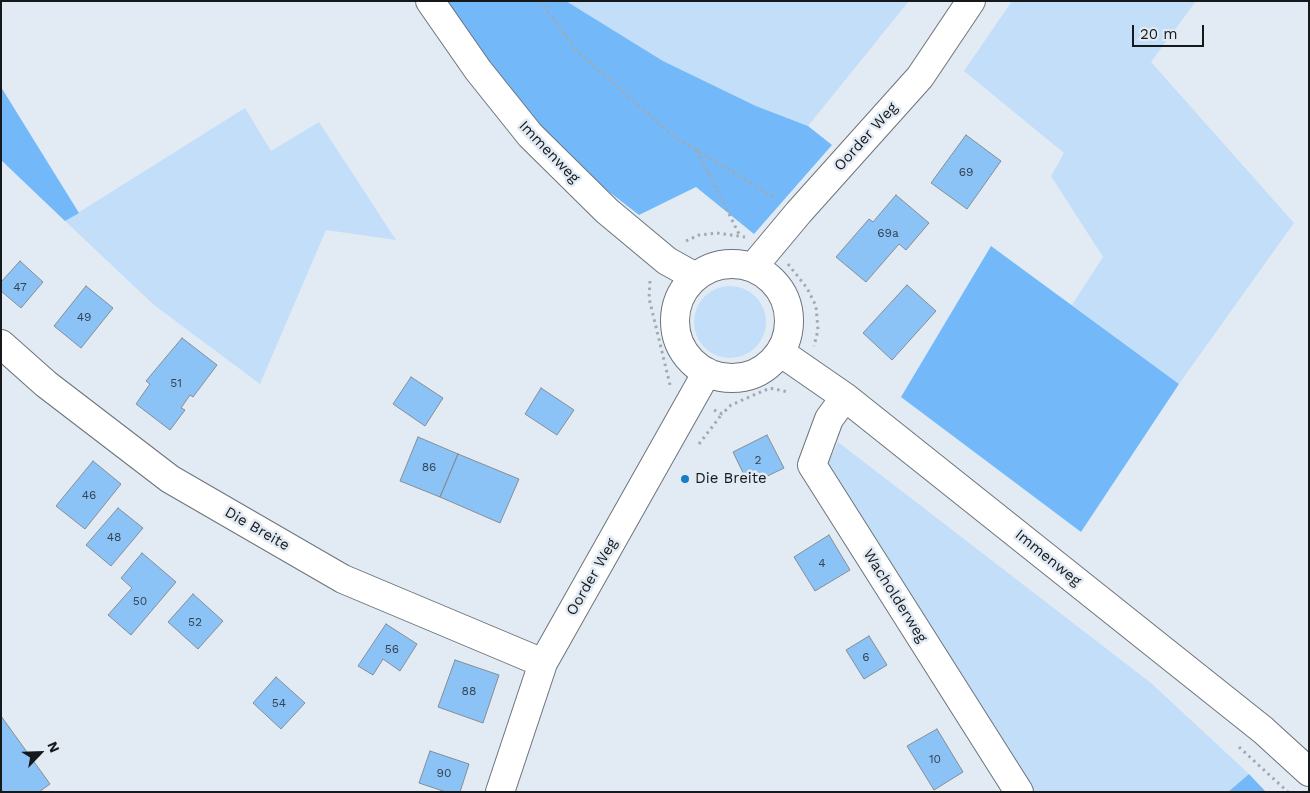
<!DOCTYPE html>
<style>
body{margin:0}
#map{position:relative;width:1310px;height:793px;overflow:hidden;background:#e2ebf4;font-family:"Work Sans",sans-serif}
canvas{display:block}
.frame{position:absolute;inset:0;border:2px solid #16191c;pointer-events:none}
.north{position:absolute;left:15px;top:728px;width:50px;height:50px;-webkit-text-stroke:4px #e2ebf4;paint-order:stroke;rotate:66deg;font-size:14px;font-weight:700;line-height:20px;text-align:center;color:#16191c}
.north::after{content:'';display:block;margin:auto;width:18px;height:22px;background:#16191c;clip-path:polygon(50% 0,100% 100%,50% 72%,0 100%)}
.scale{position:absolute;left:1132px;top:25px;width:72px;height:22px;box-sizing:border-box;border:2px solid #16191c;border-top:0;padding-left:6px;font-size:15px;line-height:18px;white-space:nowrap;color:#16191c;-webkit-text-stroke:4px #e2ebf4;paint-order:stroke}
</style>
<div id="map">
<canvas width="1310" height="793"></canvas>
<div class="frame"></div>
<div class="north">N</div>
<div class="scale">20 m</div>
</div>
<script>
const ctx = document.querySelector('canvas').getContext('2d');
ctx.lineJoin = 'round';
function fillPath(path, color) { ctx.fillStyle = color; ctx.fill(path, 'evenodd'); }
const toPath = rows => new Path2D(rows.map(r => 'M' + r).join(''));
function strokePath(path, color, width, dash) { ctx.strokeStyle = color; ctx.lineWidth = width; ctx.lineCap = dash ? 'butt' : 'round'; ctx.setLineDash(dash || []); ctx.stroke(path); }
function drawText(font, color, halo, rows, align = 'center') {
  ctx.font = font + ' "Work Sans",sans-serif'; ctx.lineWidth = 5; ctx.setLineDash([]); ctx.textBaseline = 'middle'; ctx.strokeStyle = halo; ctx.fillStyle = color; for (const [text, x, y, turn = 0] of rows) {
    ctx.save(); ctx.translate(x, y); ctx.rotate((+turn || 0) * Math.PI / 180); ctx.textAlign = isNaN(turn) ? turn : align; if (halo) ctx.strokeText(text, 0, 0); ctx.fillText(text, 0, 0); ctx.restore();
  }
}
const green = toPath([
 [566,1,909,1,808,126,756,106,663,61],
 [1012,1,1196,1,1151,62,1294,223,1179,384,1072,305,1103,257,1051,176,1064,153,964,71],
 [245,108,271,151,319,122,396,240,326,230,260,384,154,305,65,221],
 '694 322a36 36 0 1 1 72 0a36 36 0 1 1-72 0Z',
 [838,442,1151,683,1249,774,1228,792,1034,792,826,468]
]);
const forest = toPath([
 [447,1,566,1,663,61,756,106,808,126,832,145,754,234,696,187,639,215,572,163,512,98],
 [1,87,79,213,65,221,1,160],
 [991,246,1179,384,1081,532,901,397],
 [1249,774,1266,792,1228,792]
]);
const building = toPath([
 [966,135,1001,161,967,209,931,183,966,135],
 [896,195,929,223,906,250,899,244,866,282,836,257,869,219,873,222,896,195],
 [20,261,43,282,21,308,1,291,1,282,20,261],
 [907,285,936,311,892,360,863,333,907,285],
 [86,286,113,308,81,348,54,326,86,286],
 [182,338,217,365,193,397,190,395,181,408,185,410,170,430,136,404,150,384,146,381,182,338],
 [411,377,443,398,425,426,393,404,411,377],
 [541,388,574,410,557,435,525,414,541,388],
 [767,435,784,468,749,485,733,452,767,435],
 [418,437,458,454,440,497,400,481,418,437],
 [458,454,519,479,500,523,440,497,458,454],
 [93,461,121,484,85,529,56,506,93,461],
 [118,508,143,528,111,566,86,545,118,508],
 [829,535,850,570,815,591,794,557,829,535],
 [142,553,176,582,131,635,108,615,132,588,121,578,142,553],
 [193,594,223,621,198,649,168,622,193,594],
 [386,624,417,644,400,671,383,659,373,675,358,666,386,624],
 [869,636,887,665,864,679,846,650,869,636],
 [455,660,499,675,483,723,438,707,455,660],
 [276,677,305,703,281,729,253,703,276,677],
 [1,716,50,784,39,792,3,792,1,789,1,716],
 [937,729,963,772,934,790,907,746,937,729],
 [430,751,469,764,460,792,446,792,419,783,430,751]
]);
const path = toPath([
 [540,1,578,52,673,136,777,199],
 [697,150,739,234],
 [686,241,699,235,717,233,745,237],
 [788,264,807,288,816,306,818,330,814,346],
 [650,281,649,298,670,385],
 [714,410,722,414,731,405,770,388,788,392],
 [699,444,722,414],
 [1239,747,1288,792]
]);
const minor = toPath([
 [430,1,478,70,530,135,607,211,667,261,694,276],
 '675 321a57 57 0 1 1 114 0a57 57 0 1 1-114 0Z',
 [753,267,799,212,920,77,971,1],
 [1,344,46,384,170,479,343,579,543,663],
 [780,352,845,397,1263,730,1309,772],
 [845,397,829,419,812,465,1019,792],
 [500,792,543,663,707,372]
]);
const markers = [
 [685,479,5,"#167dc8"]
];
const numberNames = [
 ["69",966,172],
 ["69a",888,233],
 ["47",20,287],
 ["49",84,317],
 ["51",176,383],
 ["2",758,460],
 ["86",429,467],
 ["46",89,495],
 ["48",114,537],
 ["4",822,563],
 ["50",140,601],
 ["52",195,622],
 ["56",392,649],
 ["6",866,657],
 ["88",469,691],
 ["54",279,703],
 ["10",935,759],
 ["90",444,773]
];
const streetNames = [
 ["Oorder Weg",866,137,-48],
 ["Immenweg",549,152,46],
 ["Die Breite",257,529,30],
 ["Immenweg",1048,558,39],
 ["Oorder Weg",592,577,-60],
 ["Wacholderweg",895,596,58]
];
const poiNames = [
 ["Die Breite",695,479]
];
fillPath(green, '#c3def8');
fillPath(forest, '#73b9f9');
fillPath(building, '#8cc3f6');
strokePath(building, '#858d95', 1);
strokePath(minor, '#6c747b', 30);
strokePath(path, '#a2a9b0', 3, [2.5, 4]);
strokePath(minor, '#fff', 28);
for (const [x, y, r, color] of markers) { const dot = new Path2D(); dot.arc(x, y, r, 0, 2 * Math.PI); ctx.fillStyle = color; ctx.fill(dot); strokePath(dot, '#e2ebf4', 2); }
drawText('12px', '#344452', null, numberNames);
drawText('15px', '#16191c', '#e2ebf4', streetNames);
drawText('15px', '#16191c', '#e2ebf4', poiNames, 'left');
</script>
